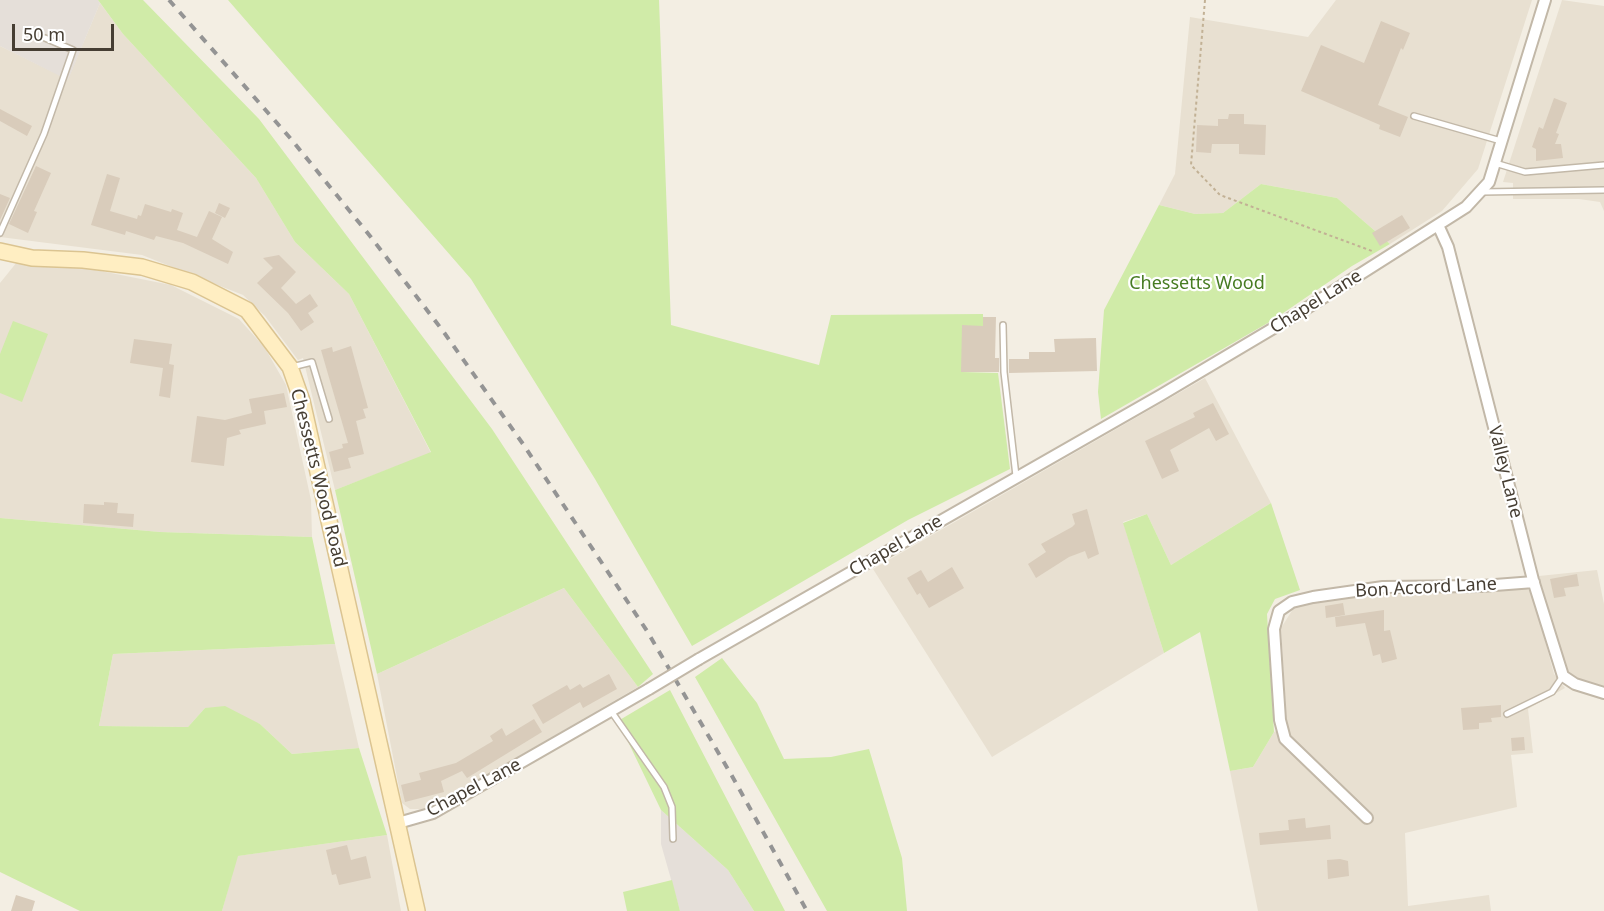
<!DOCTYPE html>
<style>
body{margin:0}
#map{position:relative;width:1604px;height:911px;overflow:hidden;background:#f3eee3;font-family:"Noto Sans",sans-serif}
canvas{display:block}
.scale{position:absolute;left:12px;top:24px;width:102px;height:27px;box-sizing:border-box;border:3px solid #463e33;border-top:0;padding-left:8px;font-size:18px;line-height:21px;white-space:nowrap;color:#463e33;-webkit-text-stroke:4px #fff;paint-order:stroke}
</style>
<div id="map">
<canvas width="1604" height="911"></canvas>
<div class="scale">50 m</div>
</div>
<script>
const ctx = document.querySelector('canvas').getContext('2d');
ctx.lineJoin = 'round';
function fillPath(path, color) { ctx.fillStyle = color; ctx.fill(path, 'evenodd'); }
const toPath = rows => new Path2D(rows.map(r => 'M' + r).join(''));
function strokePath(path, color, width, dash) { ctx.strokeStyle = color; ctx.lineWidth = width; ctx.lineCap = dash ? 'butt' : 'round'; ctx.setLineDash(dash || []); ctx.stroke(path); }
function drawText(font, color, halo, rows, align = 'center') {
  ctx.font = font + ' "Noto Sans",sans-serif'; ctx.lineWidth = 4.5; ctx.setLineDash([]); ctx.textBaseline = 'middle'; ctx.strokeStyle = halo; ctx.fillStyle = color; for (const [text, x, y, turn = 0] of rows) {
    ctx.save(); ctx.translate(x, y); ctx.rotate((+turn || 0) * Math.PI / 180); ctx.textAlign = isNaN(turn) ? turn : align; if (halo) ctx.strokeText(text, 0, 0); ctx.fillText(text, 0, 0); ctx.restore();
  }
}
const residential = toPath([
 [1336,0,1532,0,1478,169,1442,211,1390,244,1337,198,1261,184,1223,213,1195,214,1159,205,1175,174,1190,17,1308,37],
 [1562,0,1604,6,1604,211,1600,202,1579,199,1513,199,1513,183,1503,182],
 [100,3,123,34,256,178,295,242,349,294,431,453,335,490,303,358,298,360,265,316,243,295,142,255,0,237,0,46,68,79],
 [17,262,76,266,171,285,239,319,265,348,286,385,311,500,312,537,160,532,0,518,0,283],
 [1205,378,1271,503,1171,565,1147,514,1123,522,1164,653,992,757,873,569],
 [1597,570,1604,604,1604,687,1565,674,1539,576],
 [564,588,638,687,428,809,410,809,402,803,377,674],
 [1527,589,1532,592,1554,674,1565,688,1528,709,1533,753,1511,755,1517,807,1405,833,1408,906,1489,895,1491,911,1258,911,1230,771,1253,767,1274,732,1287,727,1281,628,1293,609,1311,601,1378,594],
 [335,644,359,748,292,754,260,724,205,708,188,727,99,726,113,654],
 [387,835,401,911,222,911,237,856]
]);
const industrial = toPath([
 [0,0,98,0,100,3,68,80,0,46],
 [661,810,728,870,754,911,680,911,661,844]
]);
const green = toPath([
 [98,0,143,0,259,119,492,429,653,674,638,687,564,588,377,674,335,490,431,452,349,294,295,242,256,178,123,34],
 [228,0,659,0,671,325,819,365,831,315,983,314,983,326,962,326,962,372,998,373,1010,469,908,520,692,646,595,479,471,279],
 [1261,184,1337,198,1390,244,1352,266,1273,320,1101,419,1098,392,1104,310,1159,205,1195,214,1223,213],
 [13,321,48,334,22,402,0,393,0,354],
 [1271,503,1300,590,1275,599,1267,614,1274,732,1253,767,1230,771,1200,632,1164,653,1123,523,1147,514,1171,565],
 [0,518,160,532,312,537,335,644,113,654,99,726,188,727,205,708,225,706,260,724,292,754,359,748,387,835,238,856,222,911,80,911,0,872],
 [722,658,757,703,784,759,831,757,869,749,902,858,907,911,827,911,695,677],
 [670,690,785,911,754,911,728,870,661,810,618,721],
 [672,880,680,911,627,911,623,892]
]);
const building = toPath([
 [1381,21,1410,33,1403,50,1401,48,1378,105,1408,117,1400,137,1379,129,1380,125,1301,91,1321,45,1364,63],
 [1554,98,1567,103,1556,133,1559,134,1555,144,1561,144,1563,158,1536,161,1536,149,1532,147,1539,127,1543,129],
 [0,109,32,126,27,136,0,121],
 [1229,114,1244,114,1244,124,1266,125,1265,155,1239,154,1239,144,1212,144,1211,153,1196,152,1197,125,1218,126,1218,119,1228,119],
 [36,166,51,173,34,211,37,212,28,233,9,224],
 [107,174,120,178,110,211,137,219,138,215,141,216,145,204,171,212,172,209,183,213,177,230,197,237,209,211,222,217,212,239,233,252,228,264,183,243,156,236,154,240,126,231,125,235,91,225],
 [0,194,10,198,0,220],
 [219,203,230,208,225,218,215,213],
 [1402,215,1410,228,1380,246,1372,233],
 [279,255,296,272,281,288,296,304,310,294,318,306,308,313,314,322,301,331,288,313,257,283,273,268,263,258],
 [983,317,996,317,995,358,999,358,999,372,961,372,962,325,983,326],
 [1096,338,1097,371,1009,373,1009,359,1029,359,1029,352,1055,352,1054,339],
 [134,339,172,344,169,364,174,365,170,398,159,396,163,368,130,363],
 [351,346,368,408,363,409,366,418,356,421,364,454,348,458,351,468,334,472,329,452,343,448,342,444,348,443,321,350,332,347,333,352],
 [284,393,287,407,264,411,266,424,239,430,241,434,227,438,224,466,191,462,197,416,225,420,252,413,249,399],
 [1213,403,1229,434,1216,441,1209,428,1170,450,1179,471,1162,479,1145,441,1195,417,1193,413],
 [104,502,118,503,117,513,134,514,133,527,83,523,84,504,104,505],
 [1087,509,1099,554,1088,559,1085,551,1069,557,1036,578,1028,564,1046,552,1041,544,1072,527,1075,524,1072,514],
 [952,567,964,588,929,608,920,593,917,595,907,578,921,570,928,582],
 [1577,574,1579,586,1564,588,1566,596,1554,598,1550,579],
 [1343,603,1345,615,1326,618,1325,606],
 [1384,610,1384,631,1390,630,1397,659,1382,663,1380,654,1373,656,1365,623,1336,627,1335,617],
 [609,674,617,689,583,708,580,702,543,724,532,705,567,685,570,690,580,684,583,688],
 [1501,705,1501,717,1491,718,1492,722,1479,723,1479,729,1463,730,1461,708],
 [534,719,542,732,467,778,462,771,441,781,444,792,405,802,401,785,421,780,419,773,456,763,493,741,490,736,502,728,506,736],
 [1524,737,1525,750,1512,751,1511,738],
 [1305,818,1306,828,1330,825,1331,839,1260,845,1259,833,1289,830,1288,820],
 [347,845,351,860,366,856,371,878,339,885,336,874,332,875,326,850],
 [1340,859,1348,861,1349,876,1328,879,1327,860],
 [16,895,35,901,32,911,11,911]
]);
const path = toPath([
 [1205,0,1191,165,1220,195,1372,251]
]);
const lane = toPath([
 [1414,116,1501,141],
 [1495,163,1525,172,1604,165],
 [1482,192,1604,190],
 [0,233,44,134,73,50,45,38],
 [1003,325,1004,372,1016,476],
 [292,367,312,362,329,419],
 [611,711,664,787,672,807,673,839],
 [1507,714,1552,692,1563,676]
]);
const street = toPath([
 [1438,225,1448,247,1533,580,1563,676,1575,684,1604,693],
 [699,659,1161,395,1299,313,1466,207,1489,182,1545,0],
 [1367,818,1285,739,1280,720,1274,629,1279,611,1292,602,1313,597,1383,587,1482,586,1534,582],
 [398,823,433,813,649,689]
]);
const secondary = toPath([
 [0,251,32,258,83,260,142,267,192,282,247,310,290,367,302,401,417,911]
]);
const rail = toPath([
 [169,0,291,139,370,236,443,331,523,444,647,631,732,776,807,911]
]);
const streetBridge = toPath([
 [649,689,699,659]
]);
const parkNames = [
 ["Chessetts Wood",1197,284]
];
const streetNames = [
 ["Chapel Lane",1316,302,-32],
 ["Valley Lane",1505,472,76],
 ["Chessetts Wood Road",318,478,76],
 ["Chapel Lane",896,546,-30],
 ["Bon Accord Lane",1426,588,-3],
 ["Chapel Lane",474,788,-28]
];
fillPath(residential, '#e8e0d1');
fillPath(industrial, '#e5dfd9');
fillPath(green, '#d0eba8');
fillPath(building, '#d9ccbb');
strokePath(lane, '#c2b8a8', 8);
strokePath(street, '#c2b8a8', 14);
strokePath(secondary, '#dbc491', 18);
strokePath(path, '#c2b195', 2, [3, 3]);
strokePath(lane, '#fff', 5);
strokePath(street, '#fff', 10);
strokePath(secondary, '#ffeec2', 15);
strokePath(rail, '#949494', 4, [8, 8]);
strokePath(streetBridge, '#c2b8a8', 14, []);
strokePath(streetBridge, '#fff', 10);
drawText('18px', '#477c22', '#fff', parkNames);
drawText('18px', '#463e33', '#fff', streetNames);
</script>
